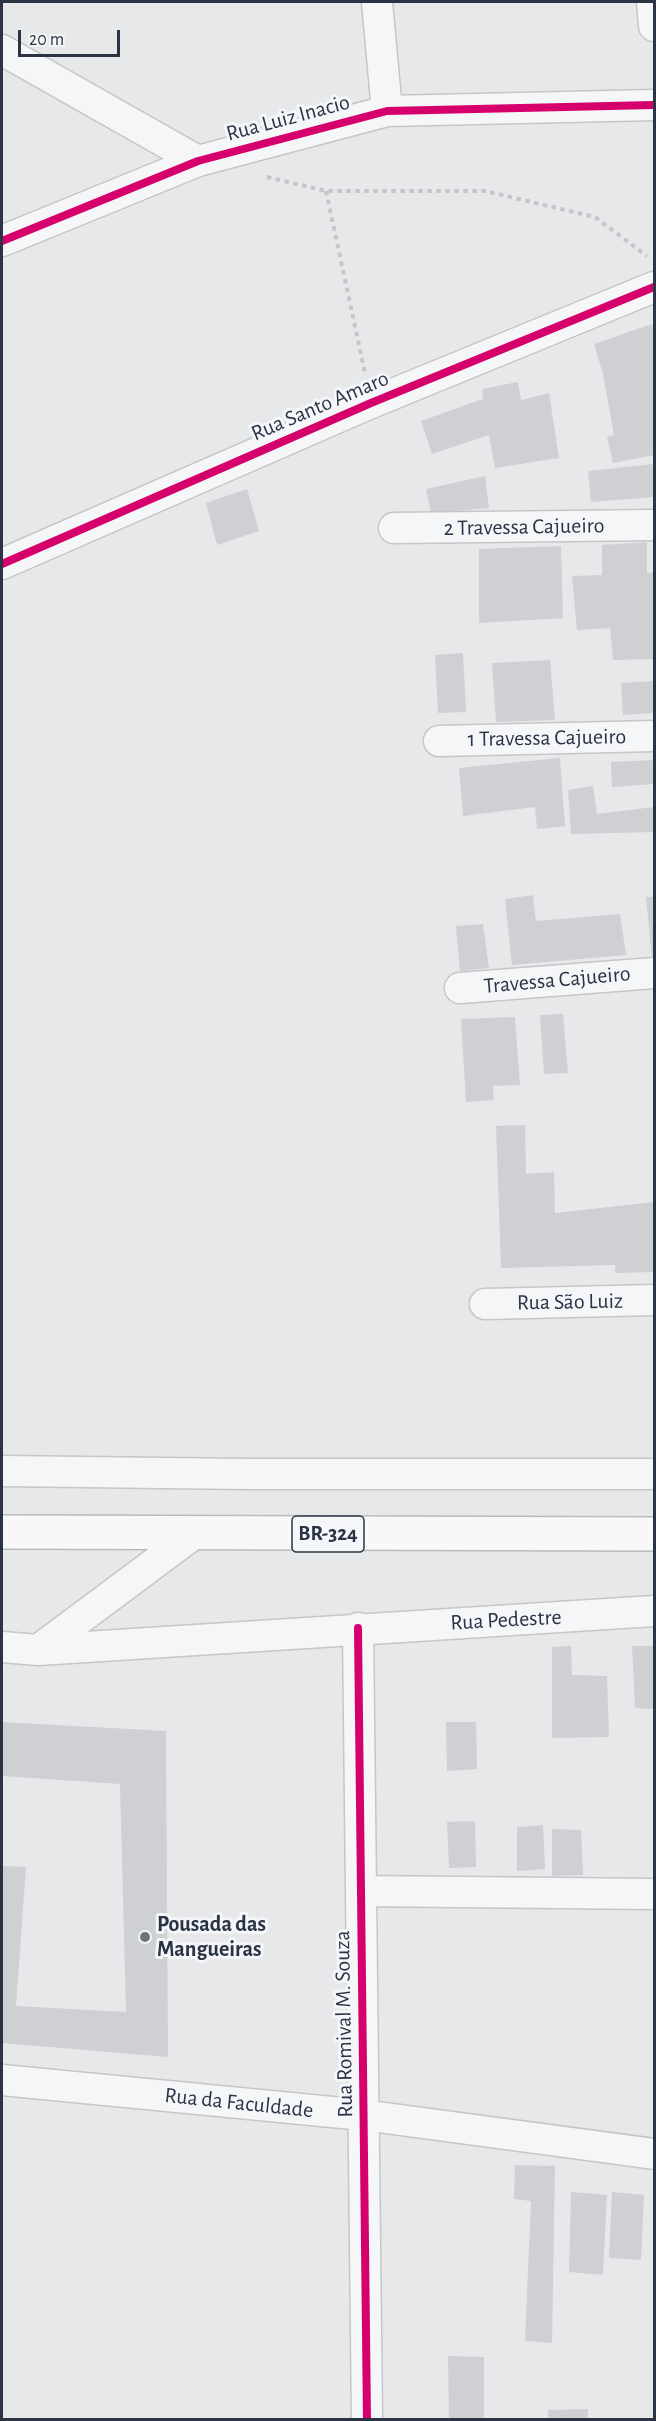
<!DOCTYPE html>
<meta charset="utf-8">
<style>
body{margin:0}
#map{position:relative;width:656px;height:2421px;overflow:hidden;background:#e6e8ea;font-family:"Alegreya Sans",sans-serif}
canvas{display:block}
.frame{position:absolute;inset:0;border:3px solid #2b3445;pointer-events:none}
.scale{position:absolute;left:18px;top:30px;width:102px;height:27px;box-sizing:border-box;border:3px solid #2b3445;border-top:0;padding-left:8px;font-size:18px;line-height:21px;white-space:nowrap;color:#2b3445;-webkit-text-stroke:4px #f4f6f9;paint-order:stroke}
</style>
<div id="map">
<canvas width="656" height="2421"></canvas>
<div class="frame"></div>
<div class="scale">20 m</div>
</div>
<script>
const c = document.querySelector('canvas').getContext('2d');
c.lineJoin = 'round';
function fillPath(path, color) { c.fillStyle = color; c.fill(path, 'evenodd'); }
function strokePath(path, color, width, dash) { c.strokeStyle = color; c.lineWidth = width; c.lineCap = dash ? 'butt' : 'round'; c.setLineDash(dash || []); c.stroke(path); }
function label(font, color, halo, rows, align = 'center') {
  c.font = font + ' "Alegreya Sans",sans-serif'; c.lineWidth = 6; c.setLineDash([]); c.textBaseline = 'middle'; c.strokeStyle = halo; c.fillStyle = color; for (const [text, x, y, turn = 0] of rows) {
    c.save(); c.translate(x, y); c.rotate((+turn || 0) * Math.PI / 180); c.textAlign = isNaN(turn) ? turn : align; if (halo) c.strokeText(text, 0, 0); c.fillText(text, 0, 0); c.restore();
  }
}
const building = new Path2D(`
 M652,324L654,334V455L613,463L607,437L614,435L603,374L594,344Z
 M518,382L521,400L549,393L559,458L495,468L489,435L432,454L421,421L483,399L482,389Z
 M654,464V497L591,502L588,471Z
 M485,476L489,508L431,513L426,489Z
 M247,489L259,531L217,545L206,503Z
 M647,542V573L654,572V659L613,660L610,628L577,630L572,576L602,575V545Z
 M561,546L563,618L479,623V549Z
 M463,653L466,712L438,713L435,655Z
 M550,660L555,720L496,722L492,663Z
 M654,681V713L623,715L621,683Z
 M560,758L565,826L537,829L535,807L463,816L459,768Z
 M654,760V784L612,787L611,762Z
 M593,786L597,814L654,807V832L571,834L568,790Z
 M533,895L536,921L620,914L626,955L512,965L505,899Z
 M646,897H654V958H652Z
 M483,924L489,968L460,971L456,926Z
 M563,1014L568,1073L544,1074L540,1015Z
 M515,1017L520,1085L493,1086L494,1100L466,1102L461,1019Z
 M525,1125L526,1174L554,1172L555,1213L654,1202V1272L615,1273V1265L501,1268L496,1126Z
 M571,1646L572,1675L607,1676L609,1737L552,1738V1647Z
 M632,1646H654V1709L635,1708Z
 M2,1722L166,1731L168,2057L2,2043V1866L26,1867L16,2006L126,2012L120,1784L2,1776Z
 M446,1722H476L477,1769L447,1771Z
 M475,1821L476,1867L449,1868L447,1822Z
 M543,1825L545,1869L517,1871V1827Z
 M552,1829L581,1830L583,1875L552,1876Z
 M515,2165L555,2166L552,2343L525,2341L531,2201L514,2199Z
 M571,2192L607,2195L603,2275L569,2272Z
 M612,2192L644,2195L641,2260L609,2258Z
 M448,2356L484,2357V2420H449Z
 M588,2409V2420H548V2410Z`);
const path = new Path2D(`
 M267,177L326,191H485L595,217L647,256
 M326,191L365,373`);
const minor = new Path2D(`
 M377,2L387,111
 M652,2L654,26
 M2,50L198,161
 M2,241L198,161L387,111L654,105
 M394,528L654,525
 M2,564L371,403L654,287
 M439,741L654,736
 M460,988L654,973
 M485,1304L654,1300
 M2,1471L246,1474H654
 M358,1628L367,2420
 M2,1647L38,1650L654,1611
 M38,1650L195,1533
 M361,1891L654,1894
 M2,2080L363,2115L654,2154`);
const trunk = new Path2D(`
 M2,1532L654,1534`);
const cycleway = new Path2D(`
 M2,241L198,161L387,111L654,105
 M2,564L371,403L654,287
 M358,1628L367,2420`);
const markers = [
 [145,1937,6,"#6c737f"]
];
const shields = [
 [328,1534,72]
];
const shieldNames = [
 ["BR-324",328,1534]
];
const streetNames = [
 ["Rua Luiz Inacio",288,118,-15],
 ["Rua Santo Amaro",320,406,-23],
 ["2 Travessa Cajueiro",524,527,-1],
 ["1 Travessa Cajueiro",547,738,-1],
 ["Travessa Cajueiro",557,980,-5],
 ["Rua São Luiz",570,1302,-1],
 ["Rua Pedestre",506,1620,-3],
 ["Rua Romival M. Souza",344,2024,-91],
 ["Rua da Faculdade",239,2103,6]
];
const poiNames = [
 ["Pousada das",157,1924],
 ["Mangueiras",157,1949]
];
fillPath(building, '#ced0d3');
strokePath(minor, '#c4c6c8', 33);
strokePath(trunk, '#b8bbbf', 36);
strokePath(path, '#c5c6ca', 4, [4.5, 4.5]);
strokePath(minor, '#f5f6f7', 30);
strokePath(trunk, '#f8f8f8', 33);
strokePath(cycleway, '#d6006c', 8);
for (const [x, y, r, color] of markers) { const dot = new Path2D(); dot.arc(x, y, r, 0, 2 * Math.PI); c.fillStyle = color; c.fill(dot); strokePath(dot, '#f4f6f9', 2); }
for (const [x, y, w] of shields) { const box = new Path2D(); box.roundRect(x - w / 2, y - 18, w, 36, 4.5); c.fillStyle = '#f4f6f9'; c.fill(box); strokePath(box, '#2b3445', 1.5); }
label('bold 21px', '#2b3445', null, shieldNames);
label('22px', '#2b3445', '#f4f6f9', streetNames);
label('bold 22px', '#2b3445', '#f4f6f9', poiNames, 'left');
</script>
